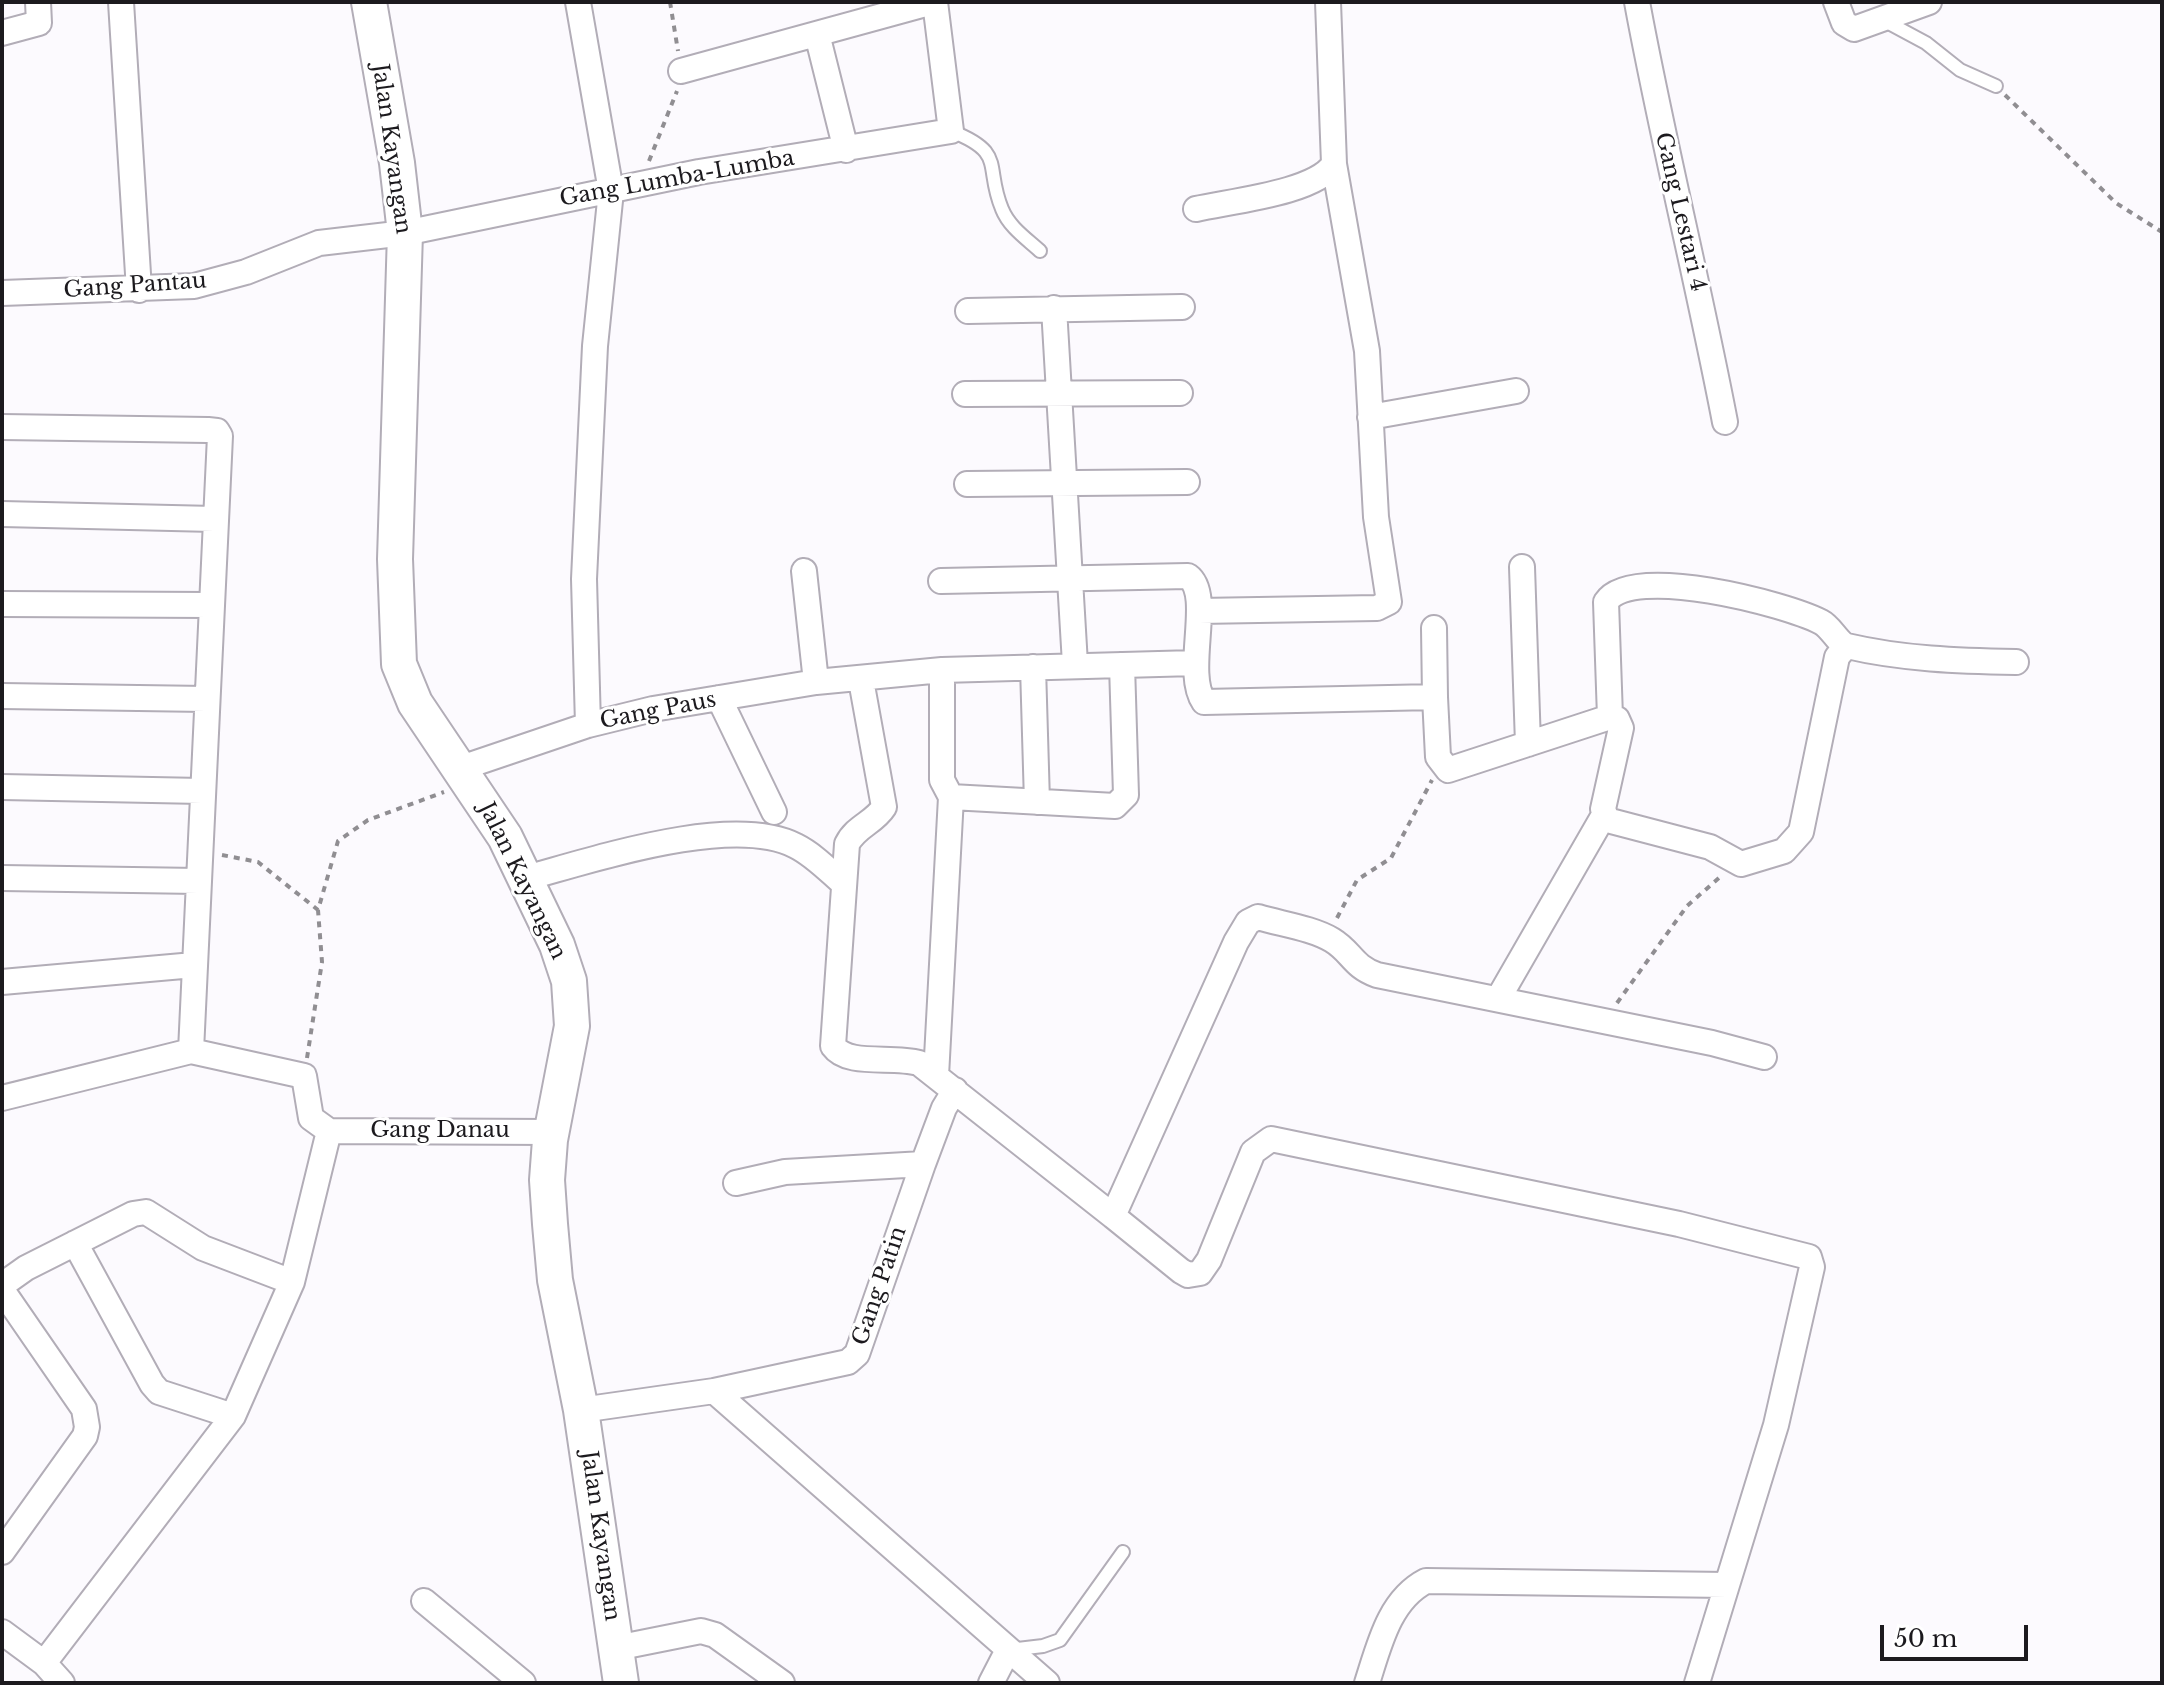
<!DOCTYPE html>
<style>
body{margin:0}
#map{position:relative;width:2164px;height:1685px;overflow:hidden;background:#fcfafe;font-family:"Libre Baskerville",serif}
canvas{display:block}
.frame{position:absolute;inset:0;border:4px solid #1c1a1e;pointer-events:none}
.scale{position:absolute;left:1880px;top:1625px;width:148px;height:36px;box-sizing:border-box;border:4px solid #1c1a1e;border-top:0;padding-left:10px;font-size:24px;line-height:28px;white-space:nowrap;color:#1c1a1e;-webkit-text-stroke:6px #fff;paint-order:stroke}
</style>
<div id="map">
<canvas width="2164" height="1685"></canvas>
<div class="frame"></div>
<div class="scale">50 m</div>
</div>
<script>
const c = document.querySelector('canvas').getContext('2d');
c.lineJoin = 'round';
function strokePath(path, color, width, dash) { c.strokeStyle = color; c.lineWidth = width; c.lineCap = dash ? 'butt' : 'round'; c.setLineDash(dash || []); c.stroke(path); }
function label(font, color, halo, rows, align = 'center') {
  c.font = font + ' "Libre Baskerville",serif'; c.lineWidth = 6; c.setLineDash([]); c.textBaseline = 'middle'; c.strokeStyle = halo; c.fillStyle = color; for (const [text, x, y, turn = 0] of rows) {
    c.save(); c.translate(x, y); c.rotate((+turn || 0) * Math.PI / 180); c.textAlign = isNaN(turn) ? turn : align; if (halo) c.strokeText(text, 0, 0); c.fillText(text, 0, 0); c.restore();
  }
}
const path = new Path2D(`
 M670,2L678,51
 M2005,95L2116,203L2162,232
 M649,161L677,91
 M222,855L258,862L318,910
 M1337,918L1357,880L1391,858L1432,780
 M1617,1003L1687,906L1720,877
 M307,1058L322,962L318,910L338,841L368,820L444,792`);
const lane = new Path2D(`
 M1885,21L1926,43L1960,70L1996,86
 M951,131C1007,153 984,166 1002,209C1009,227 1027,239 1040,251
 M1009,1650L1043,1646L1060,1640L1123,1552`);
const street = new Path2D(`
 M121,2L139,290
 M578,2L611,191L595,346L584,579L588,725
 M1637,2C1663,143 1698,281 1725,422
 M1836,2L1844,23L1854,29L1929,2
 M2,33L39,23L38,2
 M817,34L846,150
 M681,71L933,2
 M1196,209C1231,201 1315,193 1334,164L1328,2
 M2,293L194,286L246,272L319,243L405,233L699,172L951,131L935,2
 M1054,308L1075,664
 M968,311L1182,307
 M965,394L1180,393
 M1370,417L1516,391
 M2,427L208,430L217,431L220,436L191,1051
 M967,484L1187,482
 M2,514L214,519
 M1522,567L1528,744
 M804,571L816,682
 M941,581L1188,576C1214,595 1183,671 1204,702L1435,697L1438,757L1448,770L1610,717L1617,719L1621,728L1603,809L1607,820L1710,847L1741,864L1784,851L1801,832L1837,657L1846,646
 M2,604L210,605
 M1199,611L1377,608L1389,602L1376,517L1367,351L1334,164
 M1434,628L1435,697
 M1033,667L1037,802
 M942,670V780L951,797L1115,806L1126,795L1122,665
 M861,680L884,807C874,823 856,826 847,844L833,1046C848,1067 892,1055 919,1063L1113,1216L1236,942L1248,922L1258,917C1281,924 1312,928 1332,940C1352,952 1352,966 1377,975L1712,1043L1764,1057
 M2,696L206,699
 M719,698L774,812
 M1610,717L1606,602C1631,563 1786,604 1821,622C1831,627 1838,643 1847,646C1902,659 1959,661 2016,662
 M461,768L588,725L653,709L816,682L942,670L1195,663
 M2,787L202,791
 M2,878L198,881
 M526,878C593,860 732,813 796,846C814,855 829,871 844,884
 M2,982L194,965
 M1498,999L1604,815
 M936,1076L951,797
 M2,1098L191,1051L304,1076L311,1118L329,1131
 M329,1131L552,1132
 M736,1183L785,1172L923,1164
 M1113,1216L1181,1271L1188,1275L1200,1273L1209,1260L1253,1152L1271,1139L1679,1224L1809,1257L1812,1267L1776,1425L1727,1585L1426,1581C1389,1600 1379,1646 1367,1683
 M75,1243L152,1384L159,1392L233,1416
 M2,1285L26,1268L133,1214L146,1212L203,1248L292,1282
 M2,1290L84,1409L87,1427L85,1436L2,1552
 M714,1391L1047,1683
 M581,1410L714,1391L848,1362L857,1354L923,1164L944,1108L955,1090
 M424,1601L523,1683
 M2,1632L44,1663L62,1683
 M616,1648L701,1631L715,1635L782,1683
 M44,1663L233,1416L292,1282L329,1131
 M991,1683L1008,1650
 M1697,1683L1727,1585`);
const secondary = new Path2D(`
 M369,2L397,163L405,233L395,559L399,664L415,703L505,837L557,945L569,981L572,1026L550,1140L547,1180L550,1224L555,1280L581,1410L621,1683`);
const streetNames = [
 ["Jalan Kayangan",391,149,82],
 ["Gang Lumba-Lumba",677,179,-10],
 ["Gang Lestari 4",1680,212,77],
 ["Gang Pantau",135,286,-4],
 ["Gang Paus",658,711,-11],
 ["Jalan Kayangan",522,881,64],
 ["Gang Danau",440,1131],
 ["Gang Patin",880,1286,-71],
 ["Jalan Kayangan",600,1536,82]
];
strokePath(lane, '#b2adb7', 16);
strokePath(street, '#b2adb7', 28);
strokePath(secondary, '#b2adb7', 38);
strokePath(path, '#908e92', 4, [6, 6]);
strokePath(lane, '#fff', 12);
strokePath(street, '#fff', 24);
strokePath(secondary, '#fff', 34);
label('22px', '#1c1a1e', '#fff', streetNames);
</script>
